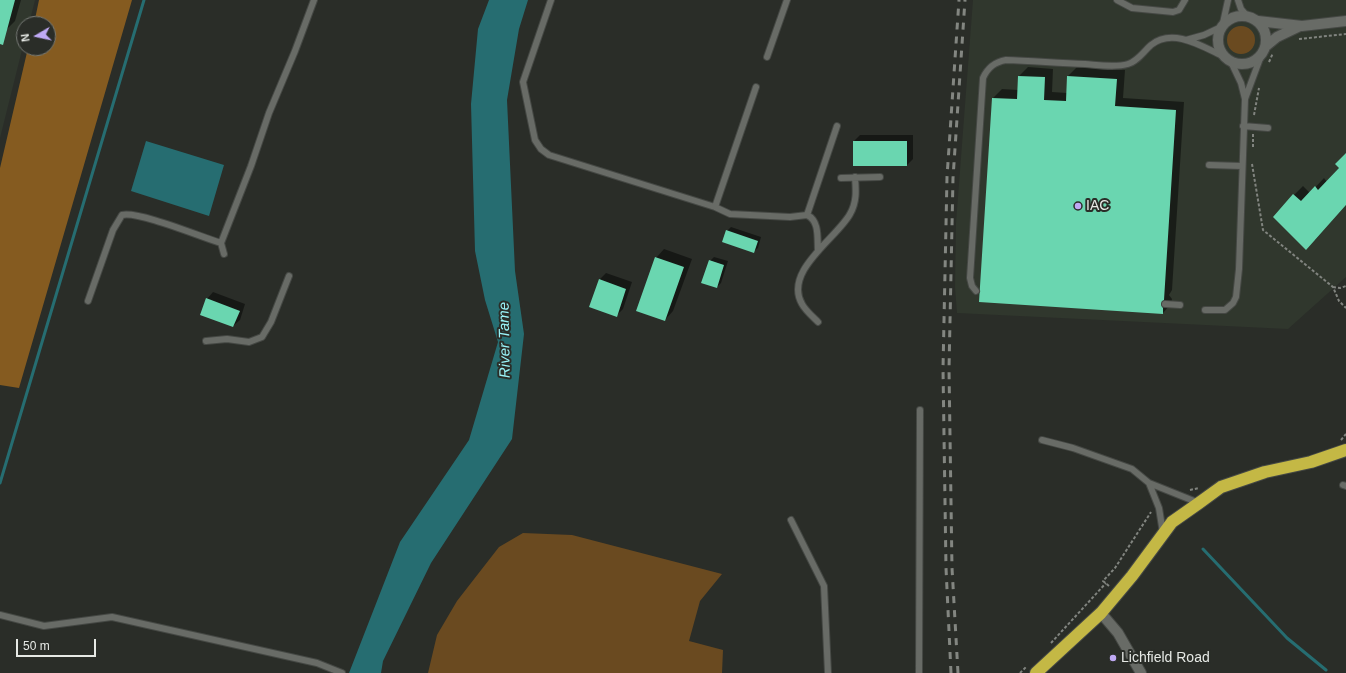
<!DOCTYPE html>
<style>
body{margin:0}
#map{position:relative;width:1346px;height:673px;overflow:hidden;background:#2a2d28;font-family:Helvetica,sans-serif}
canvas{display:block}
.north{position:absolute;left:16px;top:16px;width:40px;height:40px;box-sizing:border-box;background:#2a2d28;border:1px solid #757874;border-radius:50%;rotate:261deg;font-size:11px;font-weight:700;line-height:16px;text-align:center;color:#e6e9e5}
.north::after{content:'';display:block;margin:auto;width:14px;height:18px;background:#bfa9f4;clip-path:polygon(50% 0,100% 100%,50% 72%,0 100%)}
.scale{position:absolute;left:16px;top:639px;width:80px;height:18px;box-sizing:border-box;border:2px solid #e6e9e5;border-top:0;padding-left:5px;font-size:12px;line-height:14px;white-space:nowrap;color:#e6e9e5;-webkit-text-stroke:3px #2a2d28;paint-order:stroke}
</style>
<div id="map">
<canvas width="1346" height="673"></canvas>
<div class="north">N</div>
<div class="scale">50 m</div>
</div>
<script>
const c = document.querySelector('canvas').getContext('2d');
c.lineJoin = 'round';
function fillPath(path, color) { c.fillStyle = color; c.fill(path, 'evenodd'); }
function strokePath(path, color, width, dash) { c.strokeStyle = color; c.lineWidth = width; c.lineCap = dash ? 'butt' : 'round'; c.setLineDash(dash || []); c.stroke(path); }
function label(font, color, halo, rows, align = 'center') {
  c.font = font + ' Helvetica,sans-serif'; c.lineWidth = 4; c.setLineDash([]); c.textBaseline = 'middle'; c.strokeStyle = halo; c.fillStyle = color; for (const [text, x, y, turn = 0] of rows) {
    c.save(); c.translate(x, y); c.rotate((+turn || 0) * Math.PI / 180); c.textAlign = isNaN(turn) ? turn : align; if (halo) c.strokeText(text, 0, 0); c.fillText(text, 0, 0); c.restore();
  }
}
const built = new Path2D(`
 M0,0H35L29,24H24V42L0,138Z
 M973,0H1346V277L1288,329L957,313L955,287L956,223Z`);
const green = new Path2D(`
 M1227 40a14 14 0 1 1 28 0a14 14 0 1 1-28 0Z
 M523,533L572,535L722,574L700,601L689,641L723,650L722,673H428L437,635L457,601L499,547Z`);
const forest = new Path2D(`
 M39,0H132L19,388L0,385V168L28,48H48V24H34Z`);
const water = new Path2D(`
 M489,0H528L519,29L507,100L515,271L524,334L512,439L431,563L383,661L381,673H349L400,542L469,440L498,342L485,300L475,251L471,104L478,29Z
 M146,141L224,165L209,216L131,191Z`);
const shadow = new Path2D(`
 M0,0H21L15,21L6,30L0,28Z
 M1028,67L1053,69L1052,92L1067,93L1068,76L1077,67L1125,70L1123,98L1184,102L1172,290L1169,295L1172,299L1171,304L1163,313L980,301L993,98L1002,89L1018,90L1019,76Z
 M860,135H913V159L907,165L854,141Z
 M1346,154V205L1315,240L1294,195L1303,186L1310,193L1324,178L1327,182L1340,168Z
 M731,227L761,237L758,248L753,252L727,231Z
 M664,249L692,259L673,311L665,320L656,258Z
 M714,257L728,261L721,283L717,287L710,261Z
 M606,273L632,282L623,309L617,315L599,280Z
 M213,292L245,304L240,320L233,326L207,299Z`);
const stream = new Path2D(`
 M0,483L144,0
 M1203,549L1287,638L1326,670`);
const building = new Path2D(`
 M0,0H15L3,45L0,44Z
 M1018,76L1045,77L1044,100L1066,101L1067,76L1117,79L1115,106L1176,110L1164,300L1161,304L1163,308V314L979,302L992,98L1017,99Z
 M853,141H907V166H853Z
 M1346,153V205L1306,250L1273,217L1293,194L1301,201L1315,186L1318,190L1339,168L1335,164Z
 M726,230L758,241L754,253L722,242Z
 M655,257L684,267L665,321L636,311Z
 M709,260L724,265L717,288L701,283Z
 M599,279L626,289L617,317L589,307Z
 M206,298L240,311L233,327L200,315Z`);
const path = new Path2D(`
 M1299,39L1346,34
 M1269,62L1273,53
 M1254,115L1259,88
 M1253,147V134
 M1252,164L1263,230L1333,287L1339,301L1346,308
 M1333,287L1340,288L1346,286
 M1341,440L1346,434
 M1190,490L1199,488
 M1109,586L1103,581L1115,568L1151,512
 M1051,643L1106,583
 M1020,673L1026,667`);
const lane = new Path2D(`
 M551,0L523,82L535,140L541,149L549,155L715,207
 M1117,0L1132,8L1173,12L1179,10L1185,0
 M1238,0L1241,9L1247,16
 M1223,23L1228,0
 M1186,40L1204,35L1221,27
 M767,57L787,0
 M1231,62L1241,83L1245,99
 M756,87L715,207L730,214L790,217L807,215L837,126
 M1243,126L1268,128
 M1209,165L1242,166
 M841,178L880,177
 M807,215C820,221 817,239 818,251
 M224,254L221,243L251,166L269,113L295,51L314,0
 M976,291L972,286L970,278L983,78C988,67 995,62 1006,60C1032,61 1059,63 1085,64C1098,65 1115,68 1128,64C1138,61 1143,52 1151,45C1173,27 1203,47 1225,57
 M88,301L113,230L122,215C139,211 201,237 221,243
 M1165,304L1180,305
 M1205,310H1225L1233,303L1236,297L1239,269L1245,99L1261,56
 M818,322C813,317 805,310 802,304C783,271 837,238 850,214C857,202 856,190 855,177
 M206,341L227,339L249,342L262,337L271,322L289,276
 M1042,440L1073,448L1132,469L1149,483L1199,503
 M1149,483L1159,508L1163,533
 M1343,485L1346,486
 M791,520L824,586L828,673
 M0,615L44,626L112,617L317,663L342,673
 M919,673L920,410`);
const street = new Path2D(`
 M1218 40a24 24 0 1 1 48 0a24 24 0 1 1-48 0Z
 M1258,21L1302,26L1346,21
 M1266,46L1277,37L1300,26`);
const secondary = new Path2D(`
 M1101,613L1118,633L1141,673`);
const highway = new Path2D(`
 M1036,673L1101,613L1132,576L1172,522L1199,503L1221,487L1265,472L1311,462L1346,450`);
const rail = new Path2D(`
 M951,673L946,568L943,369L947,177L959,0
 M958,673L952,568L949,369L953,178L965,0`);
const markers = [
 [1078,206,4,"#bfa9f4"],
 [1113,658,4,"#bfa9f4"]
];
const poiNames = [
 ["IAC",1086,206],
 ["Lichfield Road",1121,658]
];
const waterNames = [
 ["River Tame",505,340,-91]
];
fillPath(built, '#30372d');
fillPath(green, '#6a4a20');
fillPath(forest, '#855b20');
fillPath(water, '#266d71');
fillPath(shadow, '#0007');
strokePath(stream, '#266d71', 3);
fillPath(building, '#6ad6b0');
strokePath(lane, '#454844', 8);
strokePath(street, '#454844', 12);
strokePath(secondary, '#454844', 12);
strokePath(highway, '#454844', 14);
strokePath(path, '#81847f', 2, [3, 2]);
strokePath(lane, '#686b66', 6);
strokePath(street, '#686b66', 10);
strokePath(secondary, '#686b66', 10);
strokePath(highway, '#c4b845', 12);
strokePath(rail, '#838681', 3, [7, 7]);
for (const [x, y, r, color] of markers) { const dot = new Path2D(); dot.arc(x, y, r, 0, 2 * Math.PI); c.fillStyle = color; c.fill(dot); strokePath(dot, '#2a2d28', 1.5); }
label('14px', '#e6e9e5', '#2a2d28', poiNames, 'left');
label('italic 15px', '#9af4f9', '#2a2d28', waterNames);
</script>
